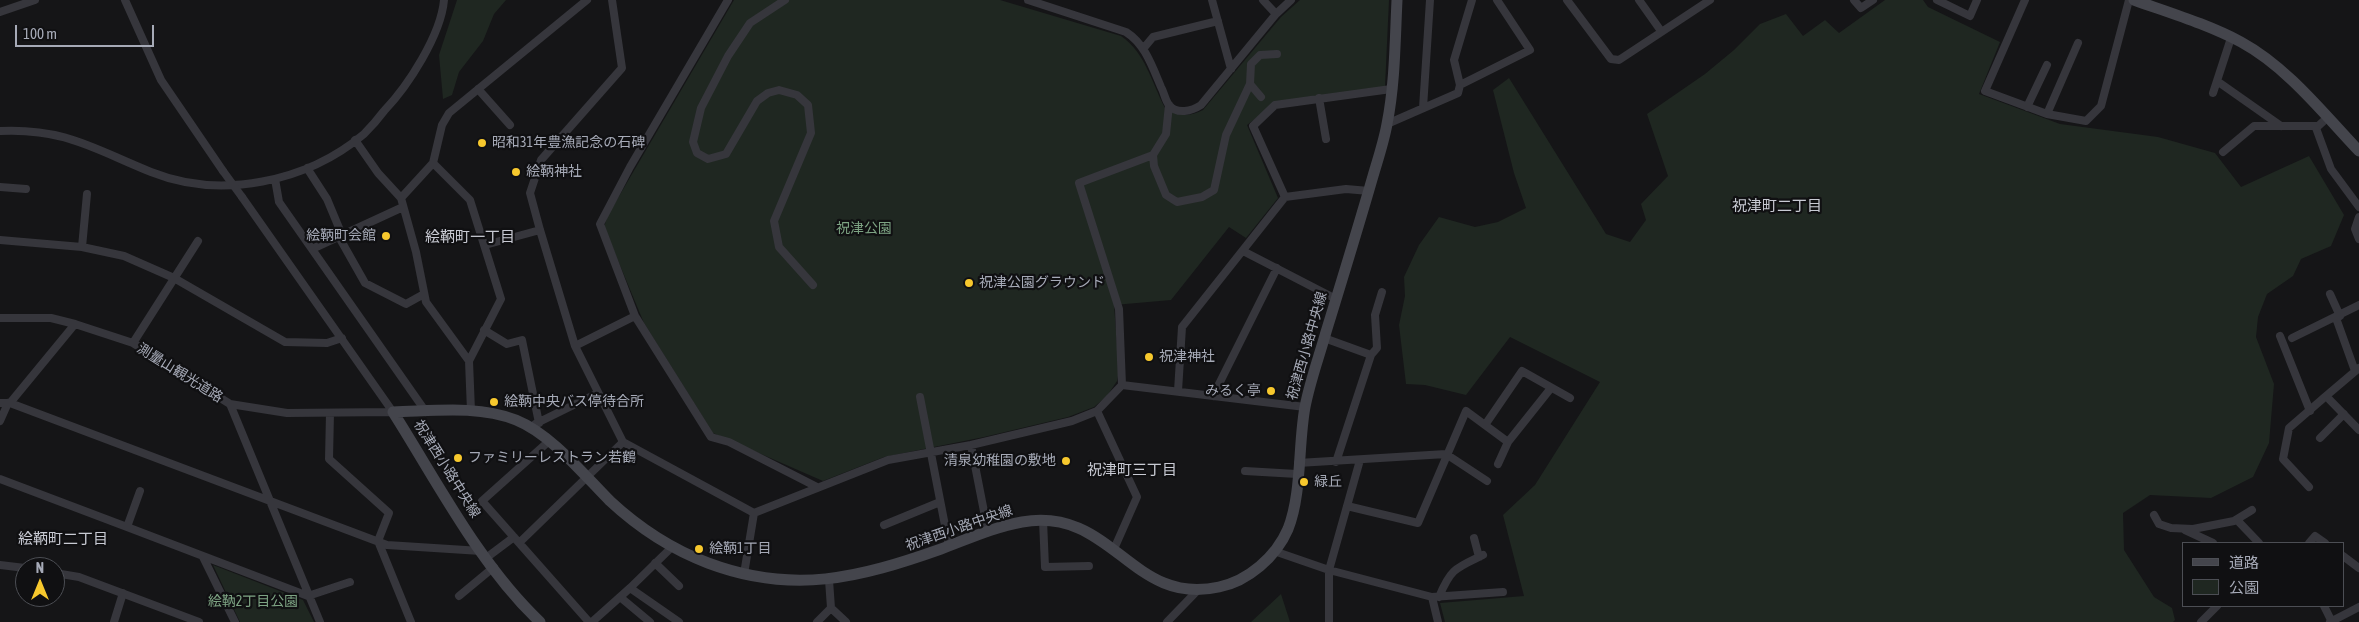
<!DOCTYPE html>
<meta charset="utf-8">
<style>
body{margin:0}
#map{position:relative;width:2359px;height:622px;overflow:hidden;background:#151517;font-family:"Asap Condensed","Noto Sans JP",sans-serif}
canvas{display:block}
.legend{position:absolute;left:2182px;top:542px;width:162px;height:65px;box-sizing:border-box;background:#101012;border:1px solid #4c4e54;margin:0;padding:6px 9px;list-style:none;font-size:15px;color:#a6aab7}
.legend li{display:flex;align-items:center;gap:10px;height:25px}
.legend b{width:25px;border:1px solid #4c4e54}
.north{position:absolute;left:15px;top:557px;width:50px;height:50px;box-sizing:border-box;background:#101012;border:1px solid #4c4e54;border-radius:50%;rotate:0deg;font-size:14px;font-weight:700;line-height:20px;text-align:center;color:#a6aab7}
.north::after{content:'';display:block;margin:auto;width:18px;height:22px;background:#f7c82d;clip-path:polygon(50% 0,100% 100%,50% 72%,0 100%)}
.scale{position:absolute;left:15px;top:25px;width:139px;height:22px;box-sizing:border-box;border:2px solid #a6aab7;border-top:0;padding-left:6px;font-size:15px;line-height:18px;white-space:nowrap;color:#a6aab7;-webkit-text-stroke:4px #101012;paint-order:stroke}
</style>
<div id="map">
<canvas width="2359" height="622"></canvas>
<ul class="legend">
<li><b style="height:6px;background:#44454c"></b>道路</li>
<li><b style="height:14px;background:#1f2721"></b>公園</li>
</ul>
<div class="north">N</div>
<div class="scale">100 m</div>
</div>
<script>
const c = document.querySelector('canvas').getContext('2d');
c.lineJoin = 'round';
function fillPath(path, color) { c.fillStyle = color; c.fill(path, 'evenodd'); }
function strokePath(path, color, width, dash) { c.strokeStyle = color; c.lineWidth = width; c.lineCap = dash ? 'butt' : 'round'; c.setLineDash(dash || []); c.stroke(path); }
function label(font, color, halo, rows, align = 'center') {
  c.font = font + ' "Asap Condensed","Noto Sans JP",sans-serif'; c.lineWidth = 4.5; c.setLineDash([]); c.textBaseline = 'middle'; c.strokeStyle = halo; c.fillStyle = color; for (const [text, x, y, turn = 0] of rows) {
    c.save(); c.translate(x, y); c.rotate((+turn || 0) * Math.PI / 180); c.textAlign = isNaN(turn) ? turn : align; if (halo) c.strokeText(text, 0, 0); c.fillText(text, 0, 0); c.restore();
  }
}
const green = new Path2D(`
 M457,0H506L494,14L483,41L459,72L452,95L443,99L439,55Z
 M734,0H1000L1121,36C1145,52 1152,83 1165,108C1178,116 1190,117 1203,110L1281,17L1300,0H1389L1385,87L1276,103L1247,125L1278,198L1246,238L1229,227L1171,300L1114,305L1119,372L1117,381L1107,396L1094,407L1068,417L984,437L884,457L823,481L713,433L644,323L604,227L608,215Z
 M1885,0H1923L1928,7L2000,42L1979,94L2060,124L2158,137L2215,153L2241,187L2309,156L2344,215L2331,246L2301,259L2293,276L2267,294L2258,317L2256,337L2274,384L2269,443L2253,477L2211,498L2150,495L2123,513L2124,550L2154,597L2172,608L2175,620L2173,622H1445L1440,603L1524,596L1503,515L1535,485L1600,382L1510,337L1466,395L1425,385L1406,384L1399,325L1405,296L1404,277L1419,245L1439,217L1475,227L1498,222L1526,208L1514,173L1493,90L1509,78L1606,234L1630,242L1646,220L1641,204L1668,176L1647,114L1705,74L1734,50L1760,24L1786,14L1803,36L1825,20L1839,33Z
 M213,565L303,600L314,622H240Z
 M1281,594L1290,622H1251Z`);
const street = new Path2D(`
 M125,0L161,80L223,171
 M612,0L622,68L541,160L530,193L540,230L575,346L623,442L754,513L744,574
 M728,0L630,167L600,224L635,316L711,437L729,442L817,487
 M785,0L750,23L728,56L701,108L693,142L697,153L708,159L726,154L757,101L768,93L779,90L797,95L808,105L811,133L774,221L779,247L813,285
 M1028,0L1126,32C1145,44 1152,66 1161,87C1164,92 1165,100 1169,105C1177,115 1192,111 1201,105L1276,14L1291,0
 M1212,0L1231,69
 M1263,0L1276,14
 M1567,0L1611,59L1619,60L1710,0
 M1639,0L1661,31
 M1854,0L1861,8L1873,0
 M1937,0L1970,16L1977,0
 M2025,0L1985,91L2047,114L2086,121L2101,106L2129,0
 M0,12L35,0
 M1143,49L1153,37L1218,21
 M2217,81L2281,126
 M1250,84L1261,97
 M1460,85L1530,50L1497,0
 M478,89L510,125
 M2213,93L2231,38
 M1319,98L1326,139
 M1169,105L1166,134L1153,155L1154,166L1166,195L1177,202L1202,197L1214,190L1226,135L1250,84L1251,64L1260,55L1277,54
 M2027,107L2047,65
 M1423,108L1430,0
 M2047,114L2078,43
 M2327,118L2316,128L2331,169L2359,207
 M1387,124L1458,93L1460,85L1454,60L1472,0
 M0,131C65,128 94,149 151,172C221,200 307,182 364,134C371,127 378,119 384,111C408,86 441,35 444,0
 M355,140L378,173L401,198
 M2223,152L2254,126H2318
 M433,163L470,200L501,299L469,361
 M307,168L327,199L342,235
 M275,179L279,202L426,412
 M0,187L26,189
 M242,197L393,412
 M1285,197L1253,126L1275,105L1391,89
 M2359,217L2355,229L2359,239
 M339,237L365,283L406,304L424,294
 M0,240L82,247L124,256L174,278L285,342L327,343L342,338
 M485,245L540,230
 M82,247L87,194
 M312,249L403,207
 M1243,251L1336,299
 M2330,294L2340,316
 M0,318H51L75,324L133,343L230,404L287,413L393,412
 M2336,318L2355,371
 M484,330L507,344L522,340L539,423
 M2280,336L2310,411
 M1324,338L1371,355
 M2292,338L2359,305
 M133,343L198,241
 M575,346L635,316
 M1122,385L1305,407
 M1178,391L1182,327L1285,197L1346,189L1369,191
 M1213,396L1277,268
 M2326,396L2359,368
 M920,397L949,546
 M0,403H10L387,545L481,551
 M10,403L75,324
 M230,404L320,622
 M471,411L469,361L426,302L416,252L401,198L433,163L442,125L449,113L587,0
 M1097,411L1137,497L1114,549
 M330,413L329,459L389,513L378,541L411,622
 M0,421L8,403
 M535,424L598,393
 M1485,425L1522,371L1570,398
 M2320,438L2344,414
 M548,442L482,501L589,622
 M971,445L988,532
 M1336,462L1371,355L1377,348L1375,315L1382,292
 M1298,463L1446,454L1487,481
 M1498,464L1508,442L1551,388
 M1245,471L1297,474
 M0,479L127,527L140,491
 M2309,487L2283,459L2289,428L2326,396L2359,430
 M1347,506L1418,523L1466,411L1508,442
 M754,513L888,460L971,445L1072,421L1097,411L1122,385L1119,309L1079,183L1153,155
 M2154,515L2159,524L2171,528L2193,529L2234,521L2252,510
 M1043,520L1045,567L1089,566
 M2237,520L2259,543
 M884,525L940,502
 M127,527L308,596L350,582
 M2185,530L2213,543
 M1474,538L1479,557
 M519,543L623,442
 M2309,543L2315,536L2325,543
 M1274,551L1329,570L1432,597L1503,592
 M2343,556L2359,568
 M203,557L235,622
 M486,558L514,537
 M655,563L679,586
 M0,565L25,568
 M55,573L79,577L199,622
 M630,588L679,622
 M459,596L494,567
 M620,597L650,622
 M1432,597L1438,622
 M1439,597C1451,568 1456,568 1483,555
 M2324,606L2332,622
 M831,608L846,622
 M114,622L123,593
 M592,622L630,588L672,547
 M817,622L831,608L829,580
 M1167,622L1197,591
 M1329,622V570L1360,460
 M2201,622L2217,606
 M2330,622L2359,607`);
const secondary = new Path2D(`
 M2134,0C2170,13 2207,24 2241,42C2287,67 2323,113 2359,151
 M393,412C434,411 478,405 516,420C551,434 584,475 610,501C638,527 671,549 708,563C793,595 859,578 941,549C968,539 994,527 1022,522C1113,506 1131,607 1219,587C1248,581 1276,557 1288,529C1302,494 1298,445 1305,407C1310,381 1319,357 1326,332C1342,280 1358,228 1373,176C1378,159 1384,141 1387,124C1395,84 1395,41 1397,0
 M393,412C438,483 479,564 540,622`);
const streetBridge = new Path2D(`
 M223,171L242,197`);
const markers = [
 [482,143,5,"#f7c82d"],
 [516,172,5,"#f7c82d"],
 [386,236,5,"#f7c82d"],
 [969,283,5,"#f7c82d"],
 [1149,357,5,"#f7c82d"],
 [1271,391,5,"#f7c82d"],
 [494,402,5,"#f7c82d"],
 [458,458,5,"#f7c82d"],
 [1066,461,5,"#f7c82d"],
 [1304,482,5,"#f7c82d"],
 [699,549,5,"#f7c82d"]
];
const poiNames = [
 ["昭和31年豊漁記念の石碑",492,143],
 ["絵鞆神社",526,172],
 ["絵鞆町会館",376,236,"right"],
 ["祝津公園グラウンド",979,283],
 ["祝津神社",1159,357],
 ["みるく亭",1261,391,"right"],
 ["絵鞆中央バス停待合所",504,402],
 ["ファミリーレストラン若鶴",468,458],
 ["清泉幼稚園の敷地",1056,461,"right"],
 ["緑丘",1314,482],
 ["絵鞆1丁目",709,549]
];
const parkNames = [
 ["祝津公園",864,229],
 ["絵靹2丁目公園",253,602]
];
const streetNames = [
 ["祝津西小路中央線",1307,346,-74],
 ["測量山観光道路",180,373,32],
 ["祝津西小路中央線",447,469,58],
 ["祝津西小路中央線",959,528,-19]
];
const neighbourhoodNames = [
 ["祝津町二丁目",1777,206],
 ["絵鞆町一丁目",470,237],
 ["祝津町三丁目",1132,470],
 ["絵鞆町二丁目",63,539]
];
fillPath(green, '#1f2721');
strokePath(street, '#36363c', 8);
strokePath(secondary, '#44454c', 11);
strokePath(streetBridge, '#36363c', 8);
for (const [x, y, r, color] of markers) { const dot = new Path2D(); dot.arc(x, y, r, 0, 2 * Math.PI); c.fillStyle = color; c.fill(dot); strokePath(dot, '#101012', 2); }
label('14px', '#a6aab7', '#101012', poiNames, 'left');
label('14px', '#7da383', '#101012', parkNames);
label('14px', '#a6aab7', '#101012', streetNames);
label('15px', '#c8cad3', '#101012', neighbourhoodNames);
</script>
